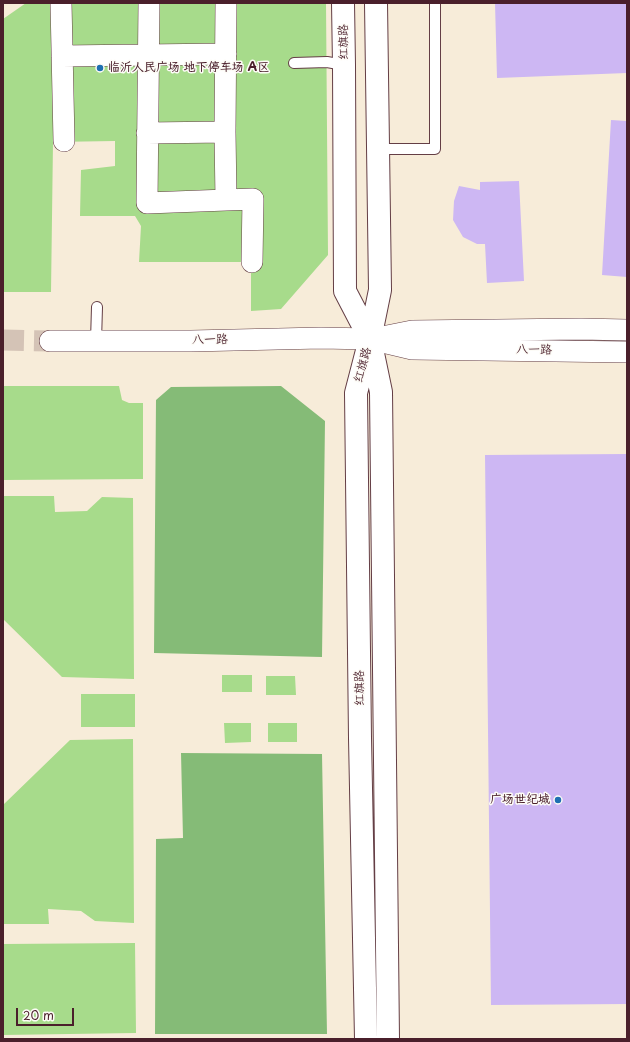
<!DOCTYPE html>
<meta charset="utf-8">
<style>
body{margin:0}
#map{position:relative;width:630px;height:1042px;overflow:hidden;background:#f7ecd9;font-family:"Playpen Sans",sans-serif}
canvas{display:block}
.frame{position:absolute;inset:0;border:4px solid #4a1f2b;pointer-events:none}
.scale{position:absolute;left:16px;top:1008px;width:58px;height:18px;box-sizing:border-box;border:2px solid #4a1f2b;border-top:0;padding-left:5px;font-size:12px;line-height:14px;white-space:nowrap;color:#4a1f2b;-webkit-text-stroke:3px #fdfcf7;paint-order:stroke}
</style>
<div id="map">
<canvas width="630" height="1042"></canvas>
<div class="frame"></div>
<div class="scale">20 m</div>
</div>
<script>
const c = document.querySelector('canvas').getContext('2d');
c.lineJoin = 'round';
function fillPath(path, color) { c.fillStyle = color; c.fill(path, 'evenodd'); }
function strokePath(path, color, width, dash) { c.strokeStyle = color; c.lineWidth = width; c.lineCap = dash ? 'butt' : 'round'; c.setLineDash(dash || []); c.stroke(path); }
function label(font, color, halo, rows, align = 'center') {
  c.font = font + ' "Playpen Sans","LXGW WenKai TC",sans-serif'; c.lineWidth = 3; c.setLineDash([]); c.textBaseline = 'middle'; c.strokeStyle = halo; c.fillStyle = color; for (const [text, x, y, turn = 0] of rows) {
    c.save(); c.translate(x, y); c.rotate((+turn || 0) * Math.PI / 180); c.textAlign = isNaN(turn) ? turn : align; if (halo) c.strokeText(text, 0, 0); c.fillText(text, 0, 0); c.restore();
  }
}
const green = new Path2D(`
 M26,3H326L328,255L281,309L251,311V262H139L141,226L135,216H80L81,170L115,166V141L53,142L51,292H3V19Z
 M3,386H119L122,400L129,403H143V479L3,480Z
 M3,496H54L55,512L87,511L102,497L133,498L134,679L62,677L3,619Z
 M222,675H252V692H222Z
 M266,676H295L296,695H266Z
 M81,694H135V727H81Z
 M224,723H251V742L225,743Z
 M268,723H297V742H268Z
 M133,739L134,923L95,921L81,911L48,909L49,924H3V805L70,740Z
 M135,943L136,1033L3,1035V944Z`);
const forest = new Path2D(`
 M281,386L325,421L322,657L154,653L156,400L171,387Z
 M181,753L322,754L327,1034H155L156,839L183,838Z`);
const building = new Path2D(`
 M495,3H627V73L497,78Z
 M611,120L627,121V277L602,275Z
 M519,181L524,281L487,283L485,244H477L463,237L453,220L454,201L459,186L480,190V182Z
 M626,454L627,596V1004L491,1005L485,455Z`);
const streetTunnel = new Path2D(`
 M3,340L50,341`);
const lane = new Path2D(`
 M294,63L327,62L344,65
 M378,149H435V3
 M96,341L97,307`);
const street = new Path2D(`
 M61,3L64,141
 M149,3L147,203L253,199L252,262
 M226,3L225,132L226,200
 M62,56L226,54
 M147,133L225,132
 M377,338L412,331L581,329L627,330
 M50,341H191L321,338L370,339L412,349L627,352`);
const secondary = new Path2D(`
 M343,3L344,65L345,291L370,339L381,392L388,1039
 M366,1039L360,738L356,393L370,339L380,290L376,3`);
const markers = [
 [100,68,4,"#1f6fb2"],
 [558,800,4,"#1f6fb2"]
];
const streetNames = [
 ["红旗路",344,42,-91],
 ["八一路",210,340,-1],
 ["八一路",534,350,1],
 ["红旗路",363,365,-75],
 ["红旗路",360,688,-91]
];
const poiNames = [
 ["临沂人民广场 地下停车场 A区",108,68],
 ["广场世纪城",550,800,"right"]
];
fillPath(green, '#a7db8b');
fillPath(forest, '#85bb77');
fillPath(building, '#cdb7f3');
strokePath(streetTunnel, '#d4c3b6', 21, [21, 10]);
strokePath(lane, '#643e45', 12);
strokePath(street, '#643e45', 22);
strokePath(secondary, '#643e45', 24);
strokePath(lane, '#fff', 10);
strokePath(street, '#fff', 21);
strokePath(secondary, '#fff', 22);
for (const [x, y, r, color] of markers) { const dot = new Path2D(); dot.arc(x, y, r, 0, 2 * Math.PI); c.fillStyle = color; c.fill(dot); strokePath(dot, '#fdfcf7', 1.5); }
label('12px', '#4a1f2b', '#fdfcf7', streetNames);
label('bold 12px', '#4a1f2b', '#fdfcf7', poiNames, 'left');
</script>
